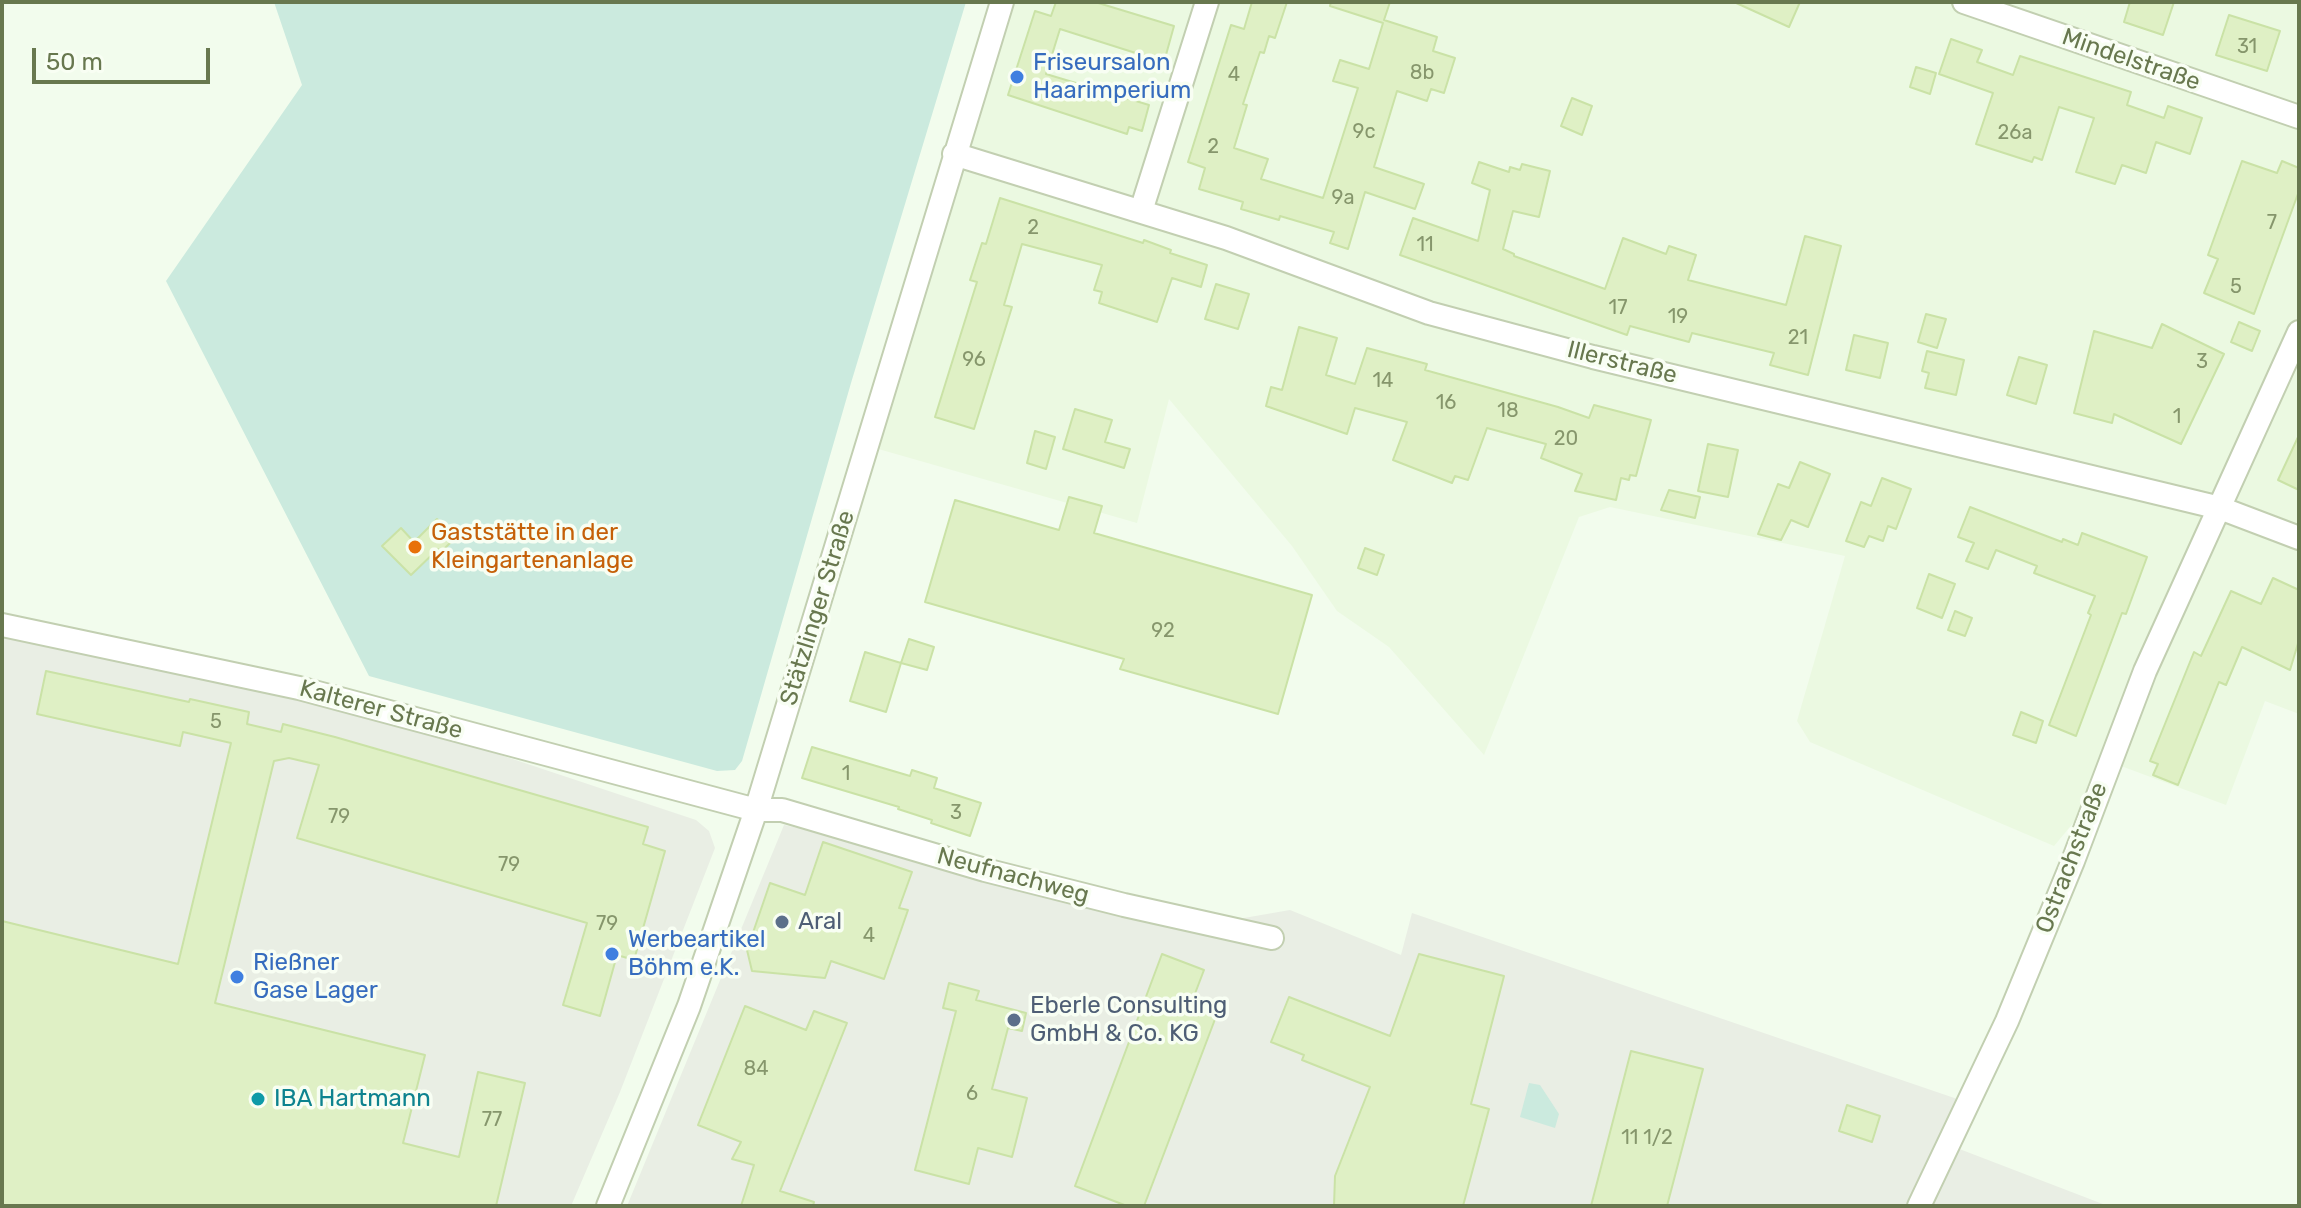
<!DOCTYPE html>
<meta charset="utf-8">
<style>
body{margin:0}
#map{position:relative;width:2301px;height:1208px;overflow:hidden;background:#f2fced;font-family:Rubik,sans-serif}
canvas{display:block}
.frame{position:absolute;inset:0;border:4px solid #68784f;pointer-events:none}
.scale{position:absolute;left:32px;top:48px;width:178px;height:36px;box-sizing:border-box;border:4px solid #68784f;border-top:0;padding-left:10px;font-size:24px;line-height:28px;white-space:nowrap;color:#68784f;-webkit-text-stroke:6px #f8fef3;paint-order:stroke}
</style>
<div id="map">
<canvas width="2301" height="1208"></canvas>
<div class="frame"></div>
<div class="scale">50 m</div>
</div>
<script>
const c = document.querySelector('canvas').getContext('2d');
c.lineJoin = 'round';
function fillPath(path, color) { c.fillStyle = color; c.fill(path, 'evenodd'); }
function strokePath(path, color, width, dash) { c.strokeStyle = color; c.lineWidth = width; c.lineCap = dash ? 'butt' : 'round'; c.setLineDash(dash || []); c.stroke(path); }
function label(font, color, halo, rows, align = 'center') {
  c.font = font + ' Rubik,sans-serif'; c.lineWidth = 7; c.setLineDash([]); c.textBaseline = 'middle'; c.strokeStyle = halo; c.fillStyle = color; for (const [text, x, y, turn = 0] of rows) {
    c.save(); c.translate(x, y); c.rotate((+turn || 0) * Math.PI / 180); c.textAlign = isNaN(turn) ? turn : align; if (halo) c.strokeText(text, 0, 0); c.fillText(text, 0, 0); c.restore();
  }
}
const residential = new Path2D(`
 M1002,2H2299V714L2265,701L2226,805L2121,766L2054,846L1810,742L1797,721L1845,556L1610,507L1579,517L1484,755L1389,647L1337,611L1292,546L1169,399L1137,523L868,446Z`);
const industrial = new Path2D(`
 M2,625L299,688L696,820L709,831L715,848L620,1092L571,1206H2Z
 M784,825L1238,919L1290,910L1401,955L1412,913L1969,1103L1949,1145L2108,1206H627Z`);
const green = new Path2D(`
 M274,2H966L851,383L742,761L735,770L717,771L369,676L166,281L302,85Z
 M1529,1083L1540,1085L1559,1114L1555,1128L1520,1117Z`);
const building = new Path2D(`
 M1056,2H1095L1174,26L1164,62L1060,29L1046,74L1149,105L1142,131L1129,127L1127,134L1008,95L1035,11L1051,16Z
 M1252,2H1287L1275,38L1269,36L1264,53L1260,52L1243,104L1247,105L1234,148L1268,159L1261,179L1323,198L1358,88L1333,81L1340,60L1369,69L1383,23L1330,6L1331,2H1390L1384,20L1437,37L1433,51L1455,58L1444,93L1431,89L1427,101L1397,91L1374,167L1424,184L1415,209L1365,192L1348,249L1330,243L1334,232L1280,216L1279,220L1241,209L1243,202L1199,189L1205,168L1188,162L1231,25L1244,29Z
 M1734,2H1800L1789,27Z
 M2130,2H2174L2163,35L2124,22Z
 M2229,15L2280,31L2267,71L2216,55Z
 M1951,39L1982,50L1977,62L2013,75L2020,56L2131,92L2127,105L2164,118L2168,106L2202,118L2190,154L2156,142L2146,173L2122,165L2115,184L2076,172L2094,118L2059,107L2042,160L2034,157L2032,162L1976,144L1993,93L1939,74Z
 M1916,67L1936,73L1930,94L1910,87Z
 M1572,98L1592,106L1582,135L1561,126Z
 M2242,161L2277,173L2282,161L2299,168V191L2254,314L2204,293L2218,259L2208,255Z
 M1479,162L1509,172L1510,167L1520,170L1522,164L1550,171L1539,217L1513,211L1503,249L1514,254V256L1605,289L1623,238L1666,254L1669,246L1696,255L1688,280L1786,305L1805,236L1841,246L1808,375L1770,365L1774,353L1692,333L1689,342L1630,326L1627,335L1400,255L1413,218L1478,241L1490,190L1472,183Z
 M1000,198L1143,243L1144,240L1171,250L1170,253L1207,265L1201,287L1172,278L1157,322L1099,303L1102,292L1094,290L1102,265L1022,244L1004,305L1012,307L974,429L935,417L977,282L970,280L982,243L986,244Z
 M1216,284L1249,294L1238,329L1205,319Z
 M1926,314L1946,319L1937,348L1918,342Z
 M2239,322L2260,331L2252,351L2231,342Z
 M2162,324L2224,354L2181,444L2114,414L2112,423L2074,413L2094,331L2152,348Z
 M1299,327L1337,338L1326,375L1355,384L1367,348L1427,364L1425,370L1558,407L1589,418L1594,405L1651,420L1636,476L1630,475L1629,480L1621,478L1616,500L1575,491L1582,474L1541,458L1546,444L1487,428L1468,480L1455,476L1452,483L1393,460L1407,422L1355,408L1347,434L1266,406L1271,387L1282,390Z
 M1854,335L1888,343L1880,378L1846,370Z
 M1927,351L1964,360L1956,395L1925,388L1929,373L1922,371Z
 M2019,357L2047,365L2036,404L2007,395Z
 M1075,409L1112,420L1105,442L1130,449L1124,468L1063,449Z
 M1035,431L1055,437L1046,469L1027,463Z
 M2299,435V490L2278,480Z
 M1708,444L1738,450L1728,497L1698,491Z
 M1800,462L1830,474L1808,527L1791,520L1781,540L1758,534L1778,484L1789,488Z
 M1882,478L1911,489L1896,529L1888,526L1883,541L1869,536L1864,547L1846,541L1861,502L1871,506Z
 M1669,490L1700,497L1695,518L1661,510Z
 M1069,497L1102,506L1094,533L1312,595L1278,714L1120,669L1124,659L925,602L955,500L1059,530Z
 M1970,507L2062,542L2063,539L2078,545L2082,533L2147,557L2126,614L2122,613L2076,736L2049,725L2091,615L2088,613L2095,596L2034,573L2037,566L1996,550L1988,569L1966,561L1974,543L1958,537Z
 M437,519L455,538L441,552L438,549L411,575L382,546L401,528L414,542Z
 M1365,548L1384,555L1377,575L1358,568Z
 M1929,574L1955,584L1942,618L1917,608Z
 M2273,578L2299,590V640L2290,670L2242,647L2226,685L2219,682L2178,785L2153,775L2158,764L2150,761L2194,652L2201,656L2231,591L2261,604Z
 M1955,611L1972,618L1965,636L1948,630Z
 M909,639L934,647L927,670L901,663Z
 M865,652L901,663L886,712L850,701Z
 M46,671L189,702L190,699L249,712L247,724L281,732L283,724L335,737L648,827L643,844L665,851L634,960L617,955L600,1016L563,1005L587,923L297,838L319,765L289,758L274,761L215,1003L425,1055L403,1143L459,1157L478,1072L525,1083L496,1206H2V921L178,964L231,743L183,732L180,746L37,714Z
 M2021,712L2043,721L2036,743L2013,735Z
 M812,747L910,776L912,770L937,778L934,788L981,803L970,836L931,823L932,820L898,809L899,807L802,778Z
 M823,842L912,872L899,908L908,910L884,979L831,961L825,978L752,971L747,950L770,883L805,895Z
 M1162,954L1204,970L1191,1004L1217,1014L1144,1206H1127L1075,1186Z
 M1419,954L1504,976L1471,1104L1489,1109L1463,1206H1334L1335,1176L1370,1087L1302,1060L1304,1055L1271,1042L1289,997L1390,1036Z
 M949,983L979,991L976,1000L1026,1013L1022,1031L1008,1028L992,1089L1027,1098L1012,1157L978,1148L969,1184L915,1170L956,1011L943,1008Z
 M745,1006L806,1030L814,1011L847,1023L780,1191L814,1202L813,1206H741L754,1165L732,1159L741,1142L698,1125Z
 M1631,1051L1703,1069L1667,1206H1591Z
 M1847,1105L1880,1116L1872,1142L1839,1131Z`);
const minor = new Path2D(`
 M1964,2L2299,117
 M954,154L1226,238L1429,313L1593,357L2220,508L2299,538
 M1141,211L1207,2
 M2,625L299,688L756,810H782L985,870L1124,905L1272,938
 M608,1206L689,1006L756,810L1002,2
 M1919,1206L2007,1021L2073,861L2145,671L2299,332`);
const markers = [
 [1017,77,8,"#3f7fe0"],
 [415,547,8,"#e8710a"],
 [782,922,8,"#5c6f8a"],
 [612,954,8,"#3f7fe0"],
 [237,977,8,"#3f7fe0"],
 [1014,1020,8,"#5c6f8a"],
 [258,1099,8,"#0f9aa8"]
];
const numberNames = [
 ["31",2247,47],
 ["8b",1422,73],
 ["4",1234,75],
 ["9c",1364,132],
 ["26a",2015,133],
 ["2",1213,147],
 ["9a",1343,198],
 ["7",2272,223],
 ["2",1033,228],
 ["11",1425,245],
 ["5",2236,287],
 ["17",1618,308],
 ["19",1678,317],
 ["21",1798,338],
 ["96",974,360],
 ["3",2202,362],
 ["14",1383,381],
 ["16",1446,403],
 ["18",1508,411],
 ["1",2177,417],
 ["20",1566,439],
 ["92",1163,631],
 ["5",216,722],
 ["1",846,774],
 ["3",956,813],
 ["79",339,817],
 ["79",509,865],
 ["79",607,924],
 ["4",869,936],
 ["84",756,1069],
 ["6",972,1094],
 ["77",492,1120],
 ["11 1/2",1647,1138]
];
const streetNames = [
 ["Mindelstraße",2131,60,19],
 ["Illerstraße",1622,363,14],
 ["Stätzlinger Straße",818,608,-73],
 ["Kalterer Straße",381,710,15],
 ["Ostrachstraße",2072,858,-69],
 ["Neufnachweg",1013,876,15]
];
const shopNames = [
 ["Friseursalon",1033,63],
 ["Haarimperium",1033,91],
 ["Werbeartikel",628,940],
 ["Böhm e.K.",628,968],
 ["Rießner",253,963],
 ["Gase Lager",253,991]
];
const foodNames = [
 ["Gaststätte in der",431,533],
 ["Kleingartenanlage",431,561]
];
const serviceNames = [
 ["Aral",798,922],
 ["Eberle Consulting",1030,1006],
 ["GmbH & Co. KG",1030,1034]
];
const cultureNames = [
 ["IBA Hartmann",274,1099]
];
fillPath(residential, '#ebf9e1');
fillPath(industrial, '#e9eee4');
fillPath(green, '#cbeade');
fillPath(building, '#dff0c5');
strokePath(building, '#cae2a6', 2);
strokePath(minor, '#c2cfb1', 26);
strokePath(minor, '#fff', 22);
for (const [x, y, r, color] of markers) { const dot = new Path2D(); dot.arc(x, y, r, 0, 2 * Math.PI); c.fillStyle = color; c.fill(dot); strokePath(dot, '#f8fef3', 3); }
label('20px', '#86966c', null, numberNames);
label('24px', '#68784f', '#f8fef3', streetNames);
label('24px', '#366cbe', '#f8fef3', shopNames, 'left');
label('24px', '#c56008', '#f8fef3', foodNames, 'left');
label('24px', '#4e5e75', '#f8fef3', serviceNames, 'left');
label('24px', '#0d838f', '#f8fef3', cultureNames, 'left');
</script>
